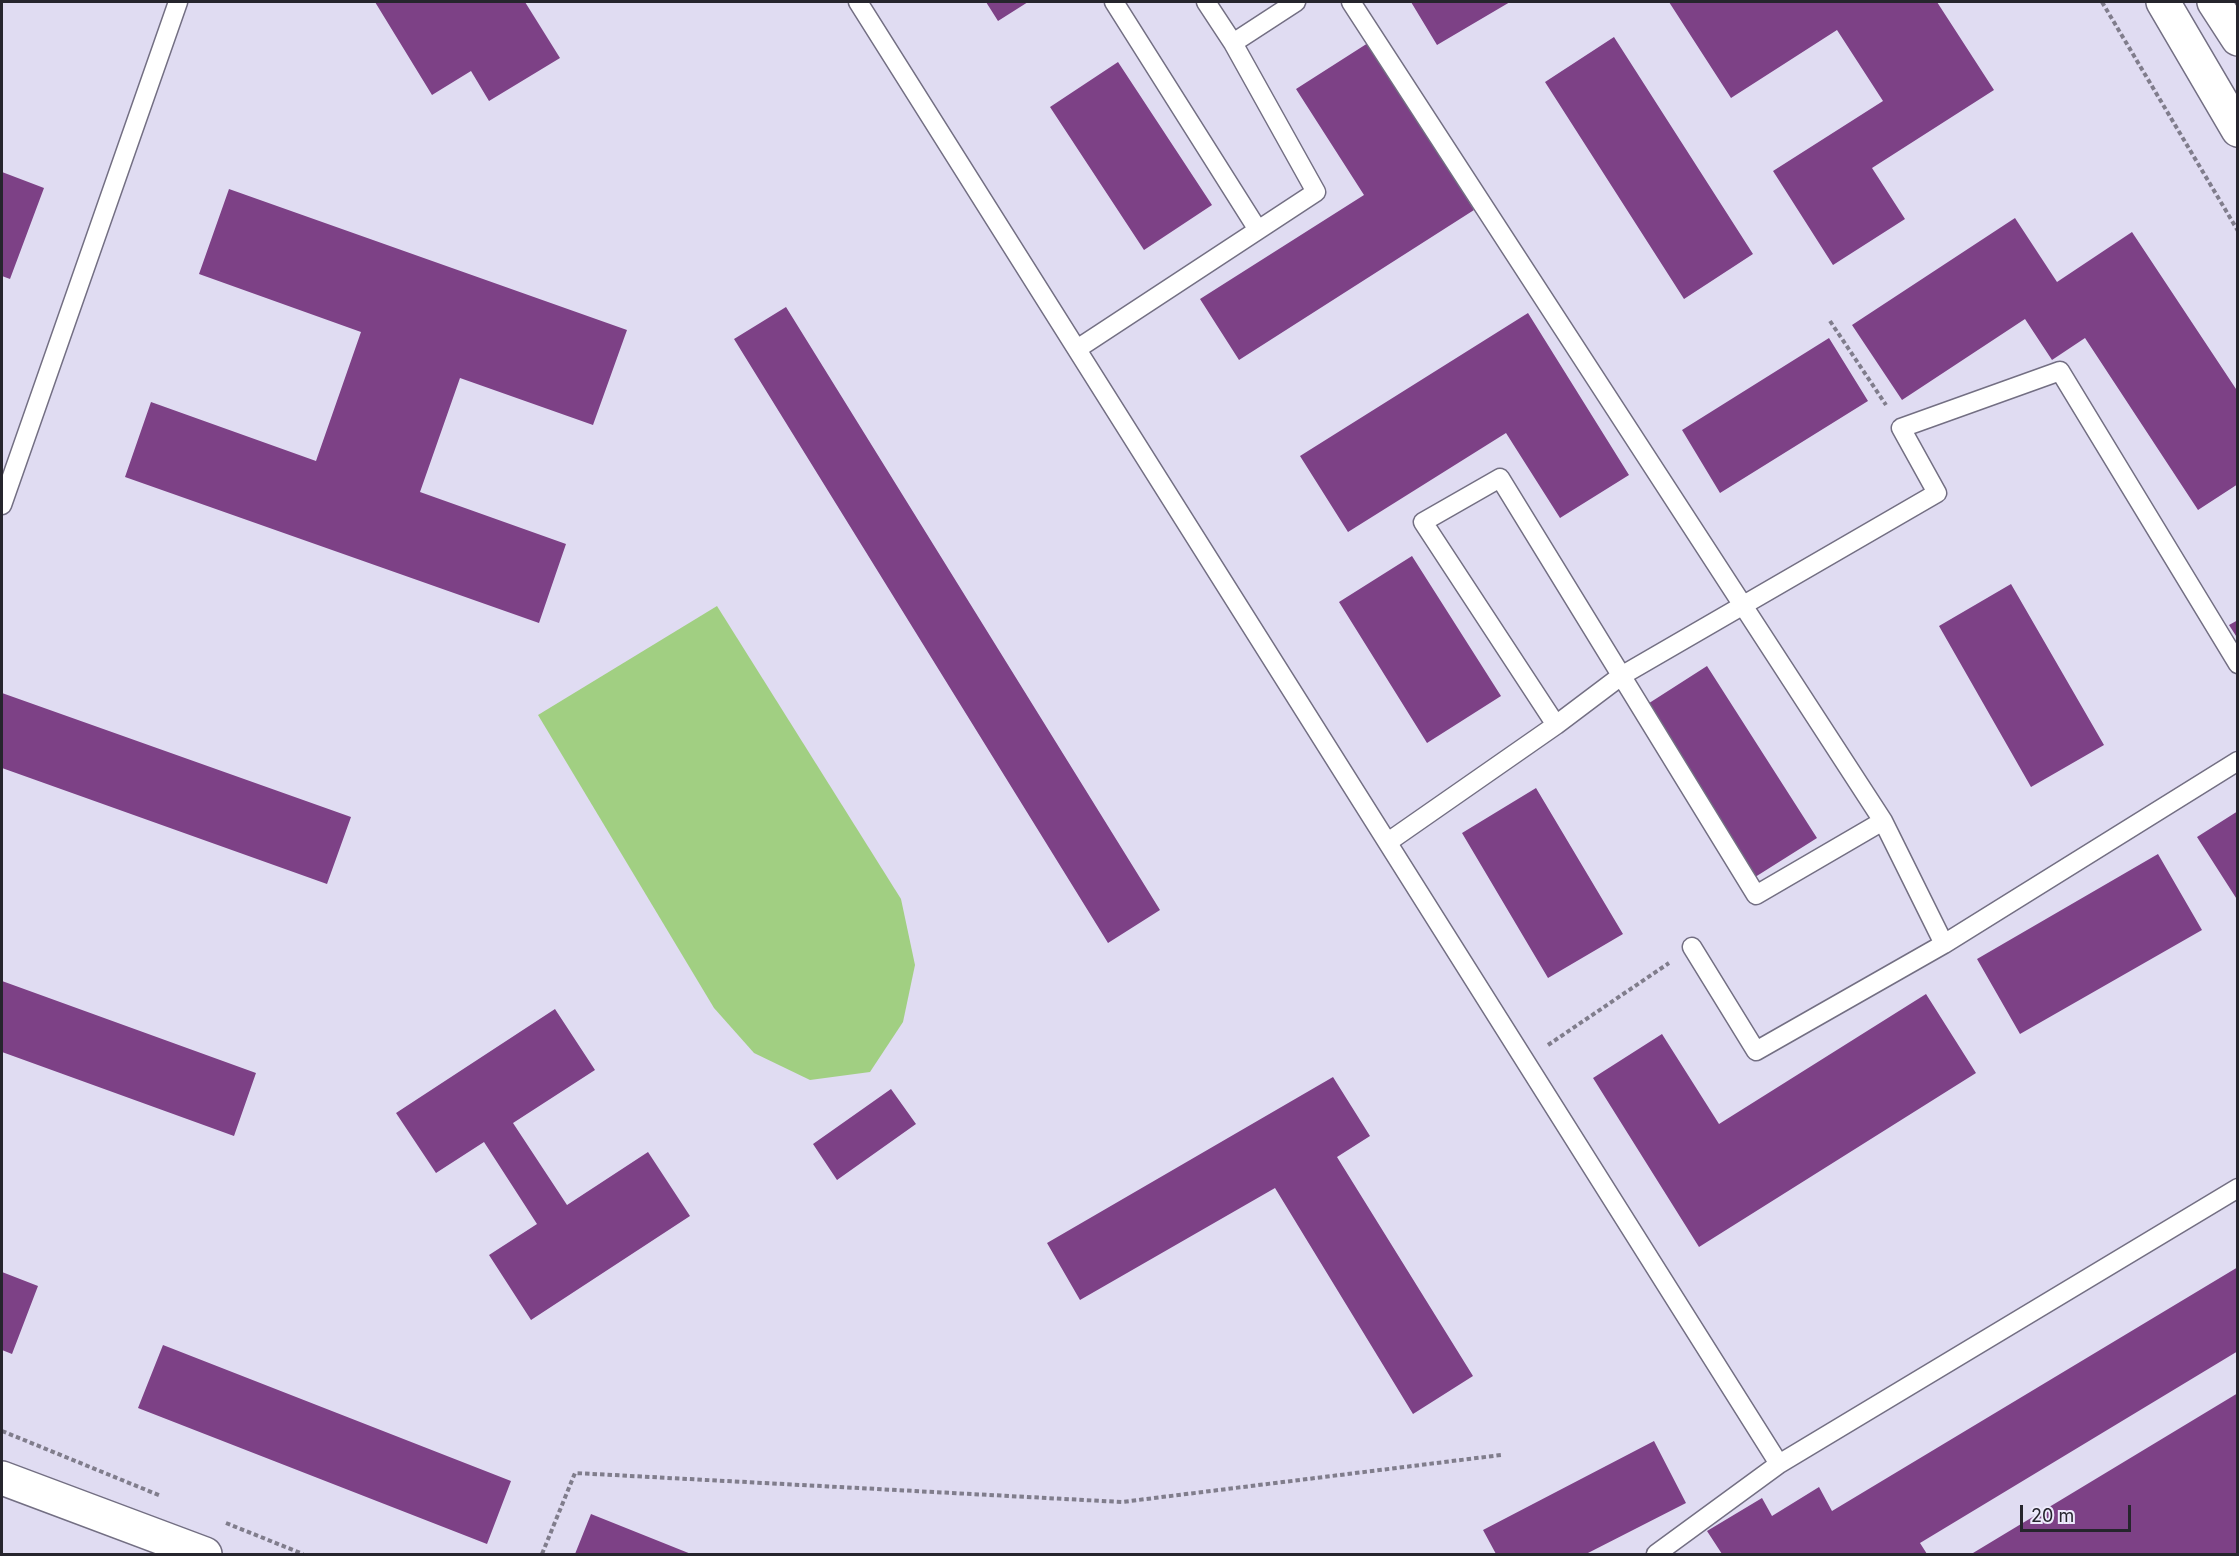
<!DOCTYPE html>
<style>
body{margin:0}
#map{position:relative;width:2239px;height:1556px;overflow:hidden;background:#e0dcf2;font-family:Inter,sans-serif}
canvas{display:block}
.frame{position:absolute;inset:0;border:3px solid #26252d;pointer-events:none}
.scale{position:absolute;left:2020px;top:1505px;width:111px;height:27px;box-sizing:border-box;border:3px solid #26252d;border-top:0;padding-left:8px;font-size:18px;line-height:21px;white-space:nowrap;color:#26252d;-webkit-text-stroke:4px #edeafc;paint-order:stroke}
</style>
<div id="map">
<canvas width="2239" height="1556"></canvas>
<div class="frame"></div>
<div class="scale">20 m</div>
</div>
<script>
const c = document.querySelector('canvas').getContext('2d');
c.lineJoin = 'round';
function fillPath(path, color) { c.fillStyle = color; c.fill(path, 'evenodd'); }
function strokePath(path, color, width, dash) { c.strokeStyle = color; c.lineWidth = width; c.lineCap = dash ? 'butt' : 'round'; c.setLineDash(dash || []); c.stroke(path); }
const green = new Path2D(`
 M717,606L901,899L915,965L903,1022L870,1072L810,1080L754,1053L714,1008L538,715Z`);
const building = new Path2D(`
 M375,2H525L560,58L489,101L471,71L432,95Z
 M986,2H1028L998,21Z
 M1411,2H1510L1437,45Z
 M1669,2H1937L1994,90L1872,168L1905,219L1833,265L1773,171L1883,101L1837,30L1731,98Z
 M1614,37L1753,254L1684,299L1545,82Z
 M1368,43L1474,210L1239,360L1200,299L1364,195L1296,89Z
 M1118,62L1212,205L1144,250L1050,107Z
 M2,172L44,188L10,279L2,276Z
 M229,189L627,330L593,425L460,378L420,492L566,544L539,623L125,477L151,402L316,461L361,332L199,274Z
 M2015,218L2057,282L2132,232L2238,392V484L2198,510L2085,338L2052,360L2025,319L1902,400L1852,325Z
 M786,307L1160,910L1108,943L734,339Z
 M1528,313L1629,475L1560,518L1506,433L1348,532L1300,456Z
 M1829,338L1868,401L1720,493L1682,430Z
 M1412,556L1501,696L1427,743L1339,602Z
 M2011,584L2104,745L2031,787L1939,626Z
 M2238,620V639L2229,625Z
 M1707,666L1817,838L1752,879L1643,707Z
 M2,693L351,817L327,884L2,768Z
 M1536,788L1623,934L1548,978L1462,833Z
 M2238,811V901L2197,837Z
 M2158,854L2202,930L2020,1034L1977,959Z
 M2,981L256,1073L234,1136L2,1052Z
 M1926,994L1976,1073L1699,1247L1593,1078L1662,1034L1719,1124Z
 M555,1009L595,1070L513,1123L567,1205L648,1152L690,1216L531,1320L489,1255L537,1224L484,1142L436,1173L396,1113Z
 M1333,1077L1370,1136L1337,1157L1473,1376L1413,1414L1275,1188L1080,1300L1047,1243Z
 M891,1089L916,1124L837,1180L813,1144Z
 M2238,1267V1351L1920,1543L1927,1554H1722L1707,1531L1762,1498L1772,1516L1819,1487L1832,1511Z
 M2,1272L38,1286L12,1354L2,1350Z
 M163,1345L511,1481L487,1544L138,1408Z
 M2238,1393V1554H1974L1973,1553Z
 M1654,1441L1686,1503L1586,1554H1496L1483,1530Z
 M591,1514L691,1554H575Z`);
const path = new Path2D(`
 M2102,2L2238,231
 M1830,321L1886,405
 M1548,1045L1669,963
 M2,1431L161,1496
 M226,1523L303,1554
 M542,1554L575,1473L1122,1502L1501,1455`);
const service = new Path2D(`
 M858,2L1779,1464L2238,1188
 M1114,2L1258,230
 M1206,2L1233,43
 M1351,2L1883,821L1944,944L2238,761
 M1077,349L1316,192L1233,43L1296,2
 M2,505L178,2
 M1556,725L1423,522L1500,478L1756,895L1883,821
 M1388,842L1556,725L1621,676L1937,493L1901,428L2060,371L2238,664
 M1692,947L1756,1051L1944,944
 M1656,1554L1779,1464`);
const tertiary = new Path2D(`
 M2,1478L205,1554`);
const primary = new Path2D(`
 M2163,2L2238,130
 M2214,2L2238,39`);
fillPath(green, '#a1cf82');
fillPath(building, '#7d4186');
strokePath(service, '#736f83', 21);
strokePath(tertiary, '#736f83', 36);
strokePath(primary, '#736f83', 36);
strokePath(path, '#807d8c', 4, [4.5, 3]);
strokePath(service, '#fff', 18);
strokePath(tertiary, '#fff', 33);
strokePath(primary, '#fff', 33);
</script>
